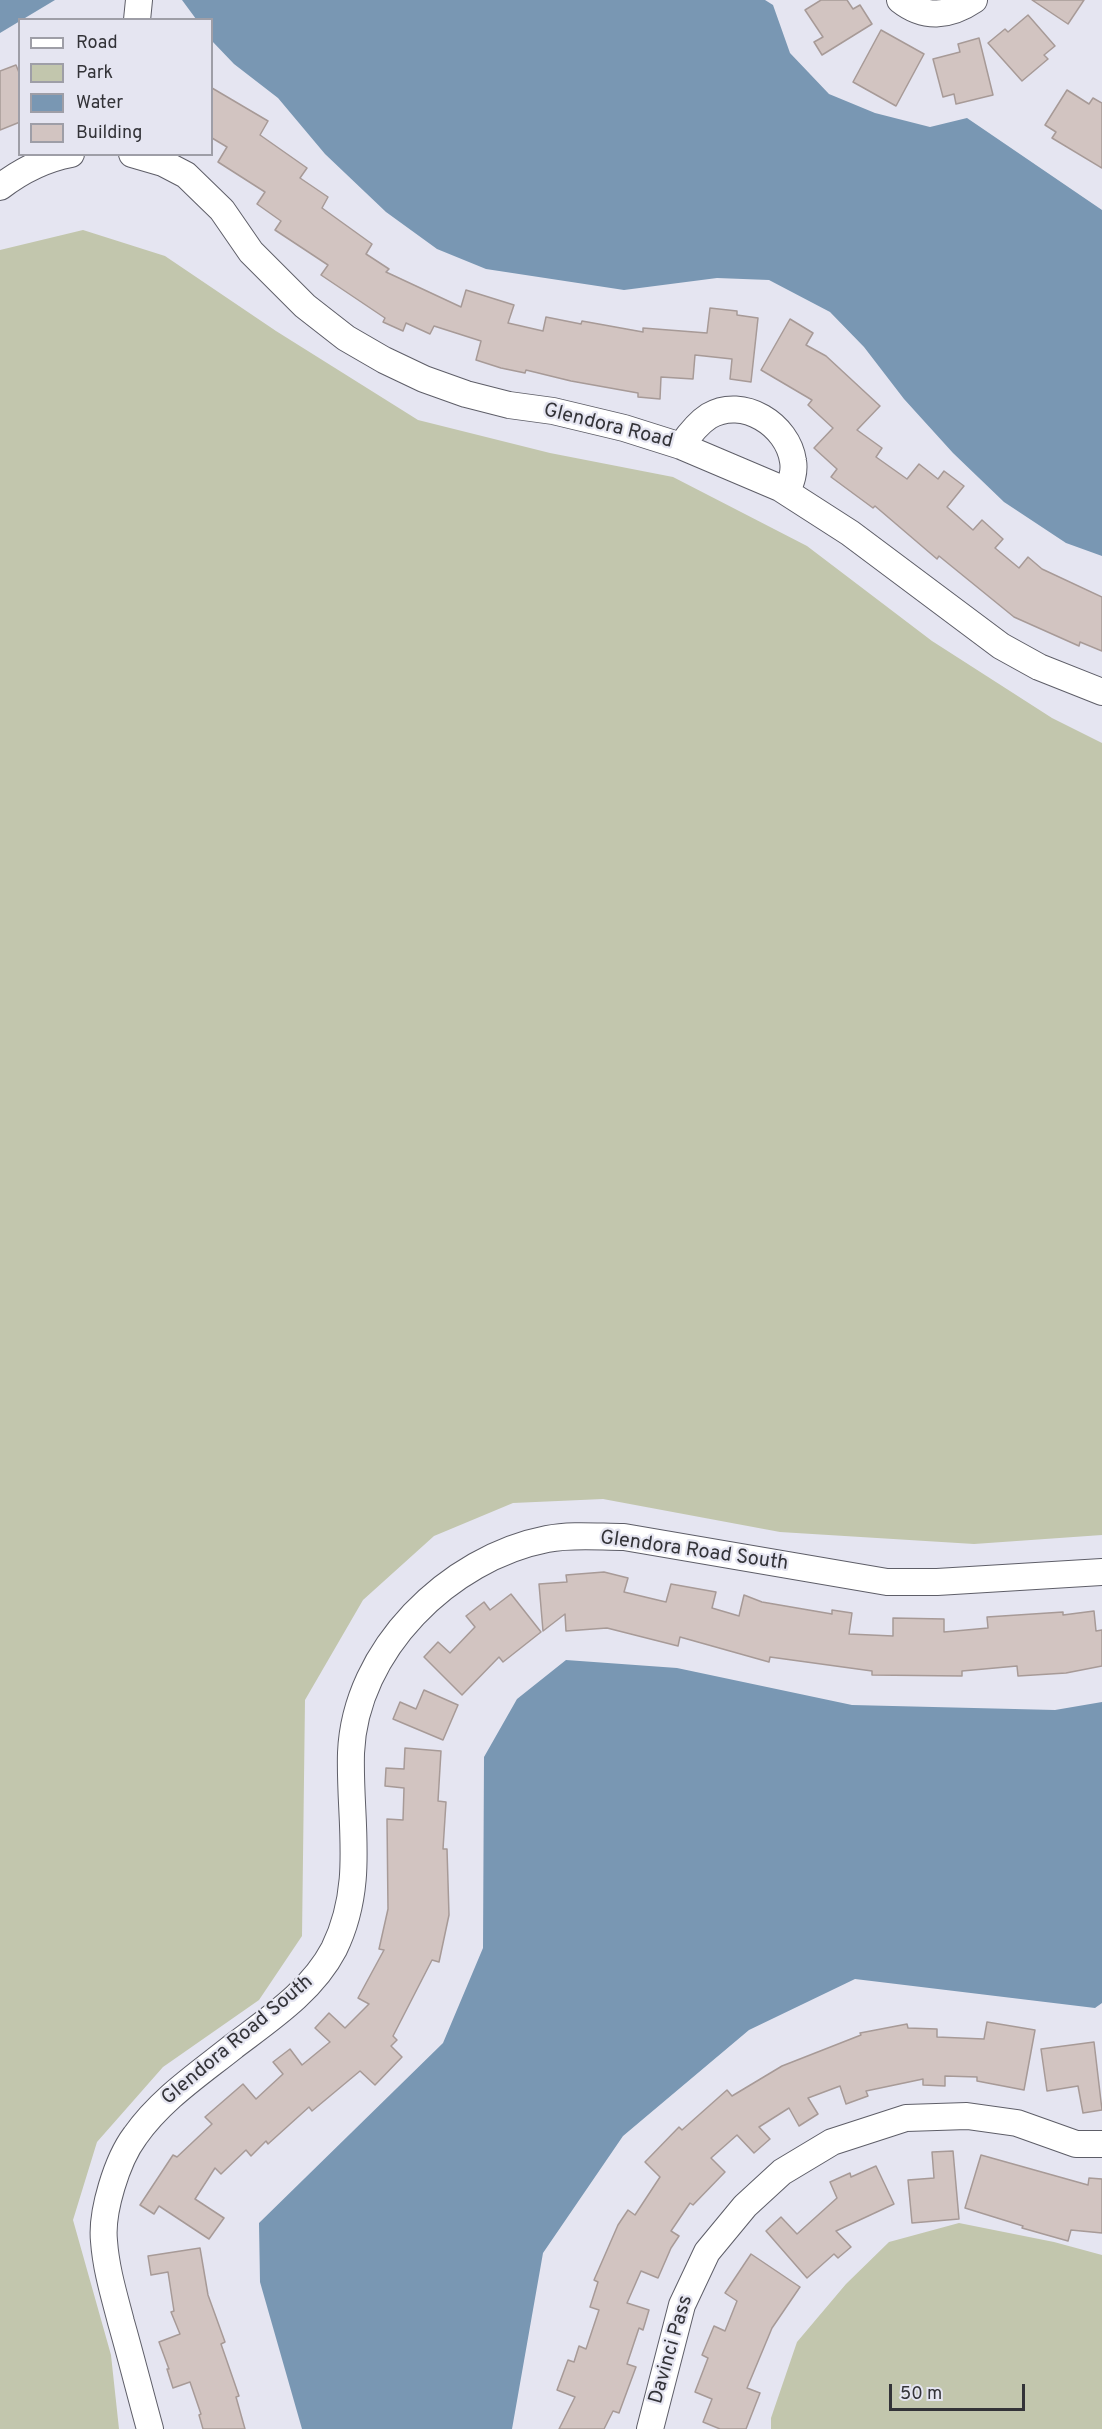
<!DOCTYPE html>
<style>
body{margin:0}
#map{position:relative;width:1102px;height:2429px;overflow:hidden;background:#e5e5f1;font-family:Overpass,sans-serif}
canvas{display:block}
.legend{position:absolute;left:18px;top:18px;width:195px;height:138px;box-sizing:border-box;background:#e5e5f1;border:2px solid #9e9ea7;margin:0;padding:8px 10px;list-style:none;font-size:18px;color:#333338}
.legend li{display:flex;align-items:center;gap:12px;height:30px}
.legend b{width:30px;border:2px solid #9e9ea7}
.scale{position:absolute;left:889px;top:2384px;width:136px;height:27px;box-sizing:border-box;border:3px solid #333338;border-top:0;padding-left:8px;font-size:18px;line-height:21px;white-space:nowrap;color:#333338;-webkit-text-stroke:4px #e5e5f1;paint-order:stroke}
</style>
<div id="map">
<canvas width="1102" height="2429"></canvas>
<ul class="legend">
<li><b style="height:8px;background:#fff"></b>Road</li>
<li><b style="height:16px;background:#c2c6ad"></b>Park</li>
<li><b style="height:16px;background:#7997b3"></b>Water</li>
<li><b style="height:16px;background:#d2c4c1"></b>Building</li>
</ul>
<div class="scale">50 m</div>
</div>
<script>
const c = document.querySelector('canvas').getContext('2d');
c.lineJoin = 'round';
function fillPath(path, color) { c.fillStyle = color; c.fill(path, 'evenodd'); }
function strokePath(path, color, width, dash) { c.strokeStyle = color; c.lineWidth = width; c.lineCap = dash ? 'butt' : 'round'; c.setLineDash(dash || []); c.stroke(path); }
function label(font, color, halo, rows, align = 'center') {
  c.font = font + ' Overpass,sans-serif'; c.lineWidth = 4.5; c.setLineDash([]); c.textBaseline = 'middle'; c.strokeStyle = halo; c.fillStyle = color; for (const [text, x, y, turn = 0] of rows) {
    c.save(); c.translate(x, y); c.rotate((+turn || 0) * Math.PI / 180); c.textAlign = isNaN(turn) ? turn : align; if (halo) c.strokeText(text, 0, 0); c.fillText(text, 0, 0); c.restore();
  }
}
const green = new Path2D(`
 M83,230L165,256L276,331L418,420L550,453L673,477L807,546L932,641L1052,718L1102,743V1535L974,1544L780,1532L603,1499L513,1503L434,1536L363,1600L305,1700L302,1936L259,2000L163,2067L97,2142L73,2220L111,2355L119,2429H0V250Z
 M959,2223L1054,2242L1102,2255V2429H771V2418L797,2342L846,2284L889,2242Z`);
const water = new Path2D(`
 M0,0H55L0,33Z
 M182,0H765L773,5L790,53L829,94L875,113L930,127L967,118L1102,210V556L1066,543L1004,502L953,453L904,399L864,347L830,312L769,280L717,278L624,290L486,269L437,249L386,212L325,154L278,98L234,64L212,41V20L196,19Z
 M566,1660L677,1668L852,1705L1055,1710L1102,1702V2003L1095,2008L855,1979L749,2030L623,2136L543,2253L512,2429H302L260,2282L259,2223L443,2043L483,1948L484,1757L517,1699Z`);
const building = new Path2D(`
 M821,0H847L853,9L860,5L872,24L822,55L814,42L823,37L805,10Z
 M1032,0H1084L1068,24Z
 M1028,15L1055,46L1044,55L1048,59L1022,81L988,43L1005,29L1008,32Z
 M881,30L924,54L896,106L853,82Z
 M979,38L993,95L956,104L954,94L943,97L933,59L960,52L958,44Z
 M16,65L20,75V122L0,130V71Z
 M212,88L268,121L260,135L307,168L300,178L328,197L322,208L372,244L366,254L389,269L386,272L461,307L466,290L514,305L508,323L543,331L546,317L581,324L582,321L643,332V328L707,333L710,308L737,311V315L758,318L751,382L730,379L732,359L695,355L693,379L661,377L660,399L638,397V393L571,381L526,370L525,373L501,368L476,360L481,341L434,326L430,334L406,323L403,331L383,322L385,318L321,275L328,265L275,230L281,221L257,204L265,192L218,162L227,147L212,138Z
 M1067,90L1089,104L1093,98L1102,103V168L1052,138L1056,132L1045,125Z
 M790,319L813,333L806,345L826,356L880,406L857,430L882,448L876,457L907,479L919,464L938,479L944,471L964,486L947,507L973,530L982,520L1003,539L995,548L1019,568L1028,557L1042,569L1102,597V651L1080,642L1079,646L1014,617L939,556L937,559L875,506L873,508L831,477L837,469L814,448L833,428L808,405L812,400L761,370Z
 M604,1572L628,1578L624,1592L666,1602L671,1584L716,1592L712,1608L739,1616L744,1595L762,1602L832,1614V1610L852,1613L849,1634L893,1636V1618L944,1619V1632L988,1628L987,1617L1063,1612V1615L1094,1611L1096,1631L1102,1630V1666L1066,1673L1018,1676L1017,1666L962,1671V1676L872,1675V1671L770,1657L769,1662L680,1637L678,1646L607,1628L566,1631L565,1614L543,1631L539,1584L567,1582L566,1575Z
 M511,1594L541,1632L503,1662L499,1657L462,1695L424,1657L438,1642L450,1653L475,1627L466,1616L484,1602L490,1610Z
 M424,1690L458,1705L443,1740L393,1719L400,1702L416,1709Z
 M405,1748L441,1751L438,1801L446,1802L443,1849H447L449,1915L439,1962L432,1960L393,2036L397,2040L391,2046L402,2057L375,2085L360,2071L312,2111L309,2107L268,2144L266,2141L251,2156L246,2150L221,2174L215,2168L195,2199L224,2218L209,2239L159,2206L154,2214L140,2205L173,2155L177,2157L212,2124L205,2117L243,2084L256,2099L283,2074L273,2062L290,2049L302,2065L330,2042L315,2028L329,2013L345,2028L369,2004L358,1998L384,1950L379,1949L388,1909L387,1819L403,1820L404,1788L385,1786L386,1768L404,1769Z
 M987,2022L1035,2030L1024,2090L977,2081V2077L945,2076V2086L923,2085V2079L866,2091L868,2096L846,2104L840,2086L808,2098L818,2114L799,2126L789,2108L759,2127L770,2139L754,2153L737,2135L711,2158L725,2172L693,2205L690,2203L671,2231L679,2236L671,2248L658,2278L641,2271L627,2303L649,2310L643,2330L639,2328L627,2364L636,2367L619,2413L613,2411L604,2429H559L575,2397L557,2390L568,2360L574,2362L579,2346L586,2349L599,2310L590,2307L598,2282L594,2280L618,2225L628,2210L635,2215L660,2177L645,2162L679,2127L682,2130L727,2090L732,2096L782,2066L861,2035L860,2033L907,2024L908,2028L937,2029V2037L984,2039Z
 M1094,2042L1102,2110L1083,2113L1078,2086L1047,2091L1041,2049Z
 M953,2151L959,2219L912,2223L908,2180L934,2178L932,2152Z
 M981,2155L1088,2185L1089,2178L1102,2179V2233L1071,2230L1068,2241L1022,2228L1023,2226L965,2208Z
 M876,2166L894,2204L836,2231L851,2247L838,2258L834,2254L807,2278L766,2231L781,2217L797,2234L837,2198L830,2182L850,2173L851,2177Z
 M200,2248L208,2295L225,2342L221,2344L239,2396L236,2397L245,2429H203L199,2415L201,2414L190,2382L173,2388L167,2369H169L159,2342L180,2334L171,2312L174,2311L168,2272L151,2275L148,2256Z
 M751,2254L800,2287L772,2328L747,2388L760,2393L746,2429H720L703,2422L712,2399L695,2392L708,2358L702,2355L714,2326L725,2331L737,2301L725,2293Z`);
const minor = new Path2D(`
 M900,0C924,19 949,17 974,0
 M137,20L139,0
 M132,154L163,163L186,175L222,210L251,252L305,306L346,338L384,360L424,379L466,394L509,405L553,411L624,428L681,446L780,488L850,533L1001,646L1039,667L1102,692
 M0,187C21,171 44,159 71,154
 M681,446C688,436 698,423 709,416C743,396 788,425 793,461C795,472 791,482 787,492
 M150,2429C140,2393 131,2357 121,2322C114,2295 106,2269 104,2241C101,2212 117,2160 135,2136C161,2099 199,2074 234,2046C271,2018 312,1991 334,1949C366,1884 349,1821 351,1753C355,1650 449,1558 547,1539C572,1534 599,1537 624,1537L887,1582H937L1102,1572
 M650,2429L682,2305L707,2252L745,2206L782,2172L832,2142L906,2118L967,2116L1017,2123L1076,2144H1102`);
const streetNames = [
 ["Glendora Road",608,427,14],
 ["Glendora Road South",694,1552,8],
 ["Glendora Road South",238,2041,-40],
 ["Davinci Pass",672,2350,-74]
];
fillPath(green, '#c2c6ad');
fillPath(water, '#7997b3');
fillPath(building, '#d2c4c1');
strokePath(building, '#a79a97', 1.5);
strokePath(minor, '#5e5e68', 28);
strokePath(minor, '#fff', 26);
label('20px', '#333338', '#e5e5f1', streetNames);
</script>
